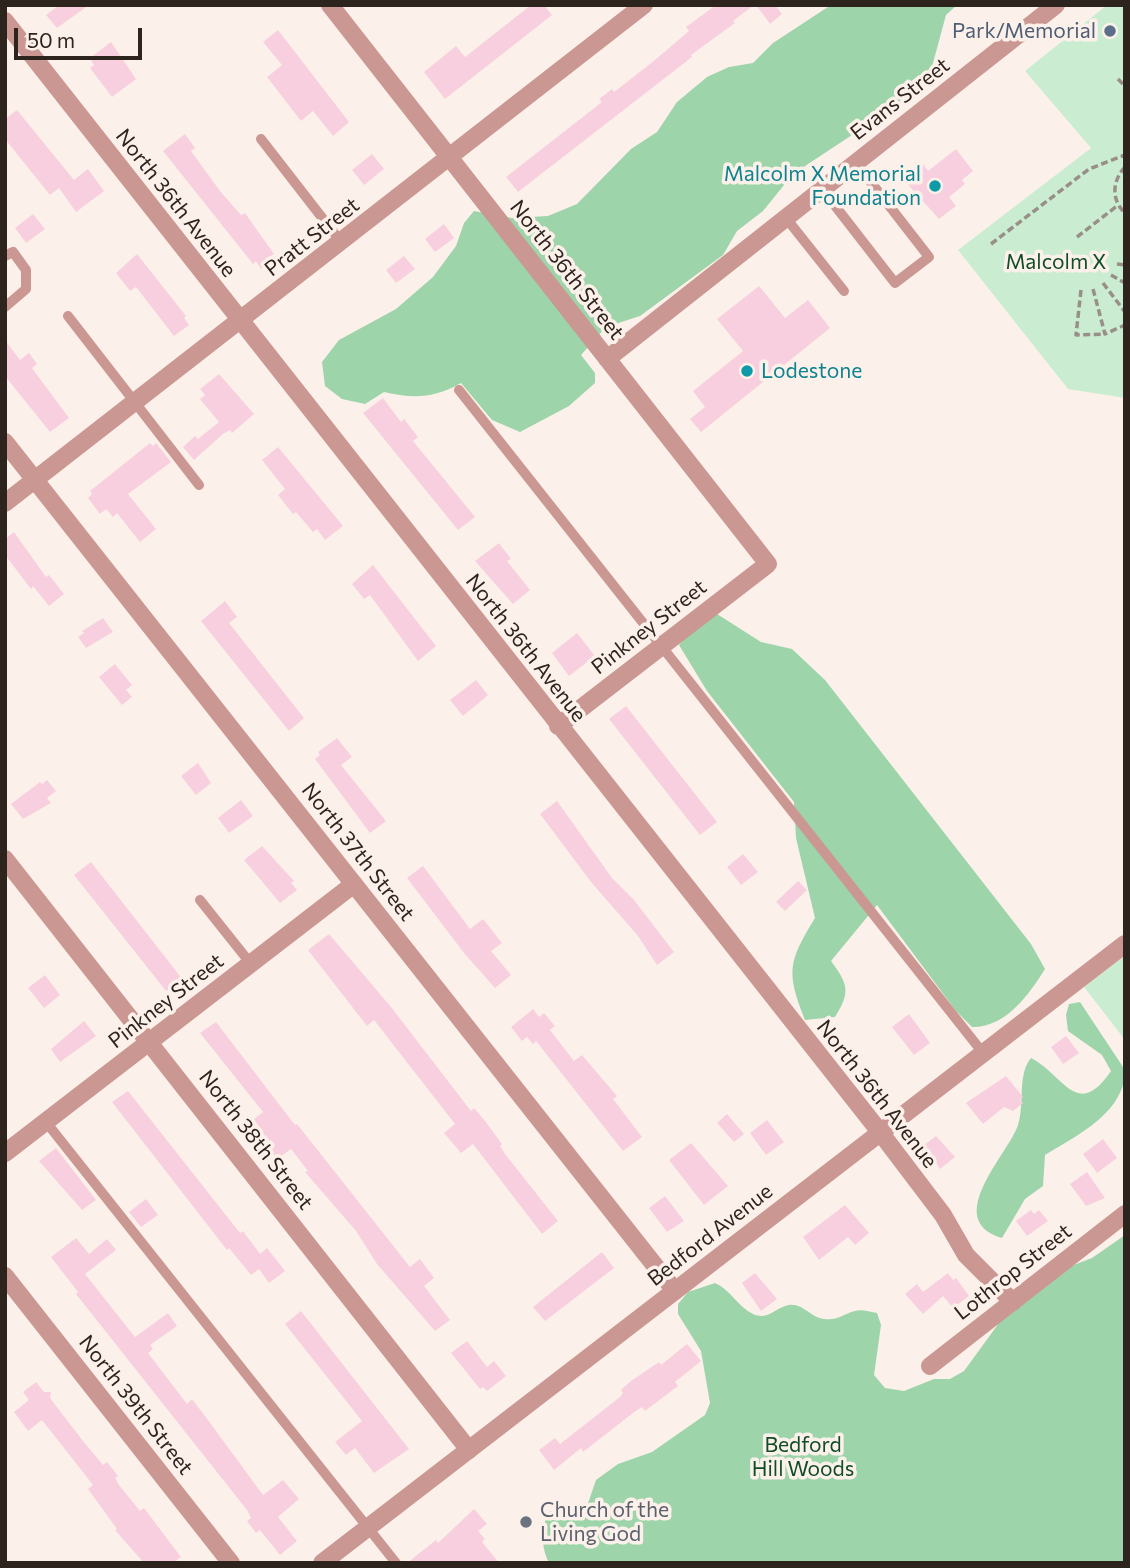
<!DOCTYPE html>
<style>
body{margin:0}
#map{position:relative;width:1130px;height:1568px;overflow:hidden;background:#fcf1ea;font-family:Commissioner,sans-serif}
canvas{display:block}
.frame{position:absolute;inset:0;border:7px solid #2e241e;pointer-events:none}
.scale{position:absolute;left:14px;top:28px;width:128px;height:32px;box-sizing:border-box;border:4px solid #2e241e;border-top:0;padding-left:9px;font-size:21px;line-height:24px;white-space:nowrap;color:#2e241e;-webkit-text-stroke:5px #fcf1ea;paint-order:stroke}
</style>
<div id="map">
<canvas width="1130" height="1568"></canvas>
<div class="frame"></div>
<div class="scale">50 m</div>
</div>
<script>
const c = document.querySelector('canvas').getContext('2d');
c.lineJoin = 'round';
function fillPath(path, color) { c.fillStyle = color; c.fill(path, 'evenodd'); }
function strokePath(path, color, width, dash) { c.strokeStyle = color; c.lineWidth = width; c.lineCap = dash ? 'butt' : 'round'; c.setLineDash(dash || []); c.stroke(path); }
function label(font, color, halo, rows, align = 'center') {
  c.font = font + ' Commissioner,sans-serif'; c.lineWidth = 7; c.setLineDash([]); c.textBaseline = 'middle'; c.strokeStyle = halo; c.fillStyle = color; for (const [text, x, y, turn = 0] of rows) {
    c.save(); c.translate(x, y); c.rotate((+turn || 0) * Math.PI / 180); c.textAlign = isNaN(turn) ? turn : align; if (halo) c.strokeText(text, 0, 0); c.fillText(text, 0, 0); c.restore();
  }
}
const green = new Path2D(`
 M1107,5H1125V398L1068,389L958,250L1091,148L1025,71Z
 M1125,955V1040L1084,987Z`);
const forest = new Path2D(`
 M831,5H957L946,15L930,74L902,102L793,174L763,211L737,231L723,255L640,316L606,327L581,355L595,373V383L569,406L520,432L492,420L461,383C435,398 413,399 384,392L365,404L342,399L325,386L322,362L339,340L396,309L433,277L456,246L464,223L474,211L512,218L548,216L577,204L631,149L657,132L677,102L707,77L729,67L753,63L773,43Z
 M717,614L761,642L792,649L825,680L1031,944L1045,969C1029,995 1005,1028 972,1027L956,1011L877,905L831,961C848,984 851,992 835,1017L805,1020C786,972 788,962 815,918L796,838L794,802L707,691L679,645L700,622Z
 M1080,1002L1125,1070C1125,1113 1076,1136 1045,1155L1043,1186L1025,1199L1002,1238C941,1220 1009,1153 1018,1125C1025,1103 1017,1075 1031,1058C1064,1075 1077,1121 1111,1071L1102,1055L1068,1031L1066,1015L1069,1004Z
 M1125,1235V1563H549C541,1547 540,1526 550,1511L568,1516L584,1515L596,1480L618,1464L652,1452L705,1415L710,1403L701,1351L678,1314V1304L688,1292L715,1283C731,1290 737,1306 753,1314C769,1321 775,1307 789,1305C803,1303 811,1318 824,1319C837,1321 843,1314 855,1311C861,1309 870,1312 877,1313L881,1325L874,1375L885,1388L904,1391L934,1379H950L964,1371L999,1323L1071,1266L1092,1258Z`);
const building = new Path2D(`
 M59,5H89L57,28L46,15Z
 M531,5H544L552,15L445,99L424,72L456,46L465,57Z
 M716,5H754L733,21L735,23L691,55L692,57L518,192L506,177L602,102L599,99L612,89L614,92L655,60L689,31L686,27Z
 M756,5H775L782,14L770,24Z
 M278,30L349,122L333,136L313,111L301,121L267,77L282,65L263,42Z
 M111,42L136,79L112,97L90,68L94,65L90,58Z
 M17,110L74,180L88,169L104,191L76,212L59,188L50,195L5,139V119Z
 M185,134L195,148L191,151L220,191L241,215L245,213L274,254L269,257L272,261L261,269L256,261L253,264L163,151Z
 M956,149L973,171L962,180L965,184L949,197L956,206L939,219L903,179L923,164L928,171Z
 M372,154L384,169L364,185L352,170Z
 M33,214L45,229L26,243L15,228Z
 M444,224L454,238L435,252L425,239Z
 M137,254L186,316L184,318L189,325L174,336L136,287L130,291L116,273Z
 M404,256L415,269L396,283L386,270Z
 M759,286L785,318L808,300L830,328L701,432L690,419L705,407L693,391L743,351L717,319Z
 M5,340L20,360L29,353L37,364L32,368L69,418L50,432L5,376Z
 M219,374L254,414L232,433L230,430L223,434L194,460L183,447L195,436L198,439L219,422L200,399L205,395L200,389Z
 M383,398L401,422L404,419L418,437L413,441L475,517L458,530L363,413Z
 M150,443L153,446L156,443L171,462L128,494L156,529L140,542L117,513L113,517L106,509L100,514L88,498L92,494L90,491Z
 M278,447L343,526L325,540L317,529L313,532L296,512L293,514L278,495L285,489L262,460Z
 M14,532L46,577L49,575L64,594L49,606L33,586L31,589L5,555V539Z
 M499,543L511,559L507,561L530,590L513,604L475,561Z
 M373,565L436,646L418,661L370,595L364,599L352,584Z
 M225,601L237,617L229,623L304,718L289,731L201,621Z
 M103,618L113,632L86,648L78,637L84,633L82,631Z
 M577,633L595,656L569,676L552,653Z
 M115,664L132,685L126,690L132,697L122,705L99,677Z
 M476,680L488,695L463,716L450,700Z
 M626,706L717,822L700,835L609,719Z
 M337,738L352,757L341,765L386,821L370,833L315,759L320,755L318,752Z
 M198,763L211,783L196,795L181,776Z
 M47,780L56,791L47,798L51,803L23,819L11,804L40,782L42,784Z
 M241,800L253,816L229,833L218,818Z
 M557,801L612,878L634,900L674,952L657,965L638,936L591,882L540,814Z
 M262,846L294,881L291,883L297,890L280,903L244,860Z
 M743,854L758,872L741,885L727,867Z
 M91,862L183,980L184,985L174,993L170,988L166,991L74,875Z
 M423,866L470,929L483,919L502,943L491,951L511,975L495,988L464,953L407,878Z
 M798,881L807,890L785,911L776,902Z
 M329,934L391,1007L471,1111L474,1108L485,1121L502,1144L500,1146L505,1154L558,1221L542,1234L473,1144L461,1153L444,1133L455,1124L374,1020L367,1026L308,950Z
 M45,975L60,995L44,1008L28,988Z
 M533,1009L539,1017L544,1013L555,1026L550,1030L574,1061L582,1055L617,1096L613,1099L642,1137L623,1151L536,1041L533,1044L527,1037L522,1041L511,1027Z
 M909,1014L930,1043L914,1055L892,1027Z
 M84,1021L96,1036L60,1062L51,1049Z
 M216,1022L295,1125L297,1124L410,1267L420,1259L434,1278L424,1286L450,1320L435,1331L377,1264L356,1231L305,1172L308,1171L291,1149L277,1159L267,1146L270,1144L254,1119L263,1112L200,1033Z
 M1066,1036L1079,1053L1063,1064L1051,1047Z
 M1006,1076L1023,1097L1020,1099L1023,1103L1013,1111L1004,1107L983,1124L966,1103Z
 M128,1091L240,1233L243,1231L260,1254L267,1248L285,1271L269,1283L259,1269L251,1275L229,1248L227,1250L112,1102Z
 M727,1114L744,1134L734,1142L717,1123Z
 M767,1120L784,1142L766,1155L750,1133Z
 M936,1136L955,1157L940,1169L924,1145Z
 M1103,1139L1117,1158L1097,1173L1083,1154Z
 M691,1143L728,1186L704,1205L669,1160Z
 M56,1148L96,1200L82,1210L39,1161Z
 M1087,1172L1105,1198L1086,1206L1070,1184Z
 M665,1196L684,1221L667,1232L649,1208Z
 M146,1199L158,1215L141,1227L129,1212Z
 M845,1205L869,1233L855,1245L848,1237L819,1260L803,1237Z
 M1031,1210L1034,1214L1039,1210L1048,1221L1027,1236L1016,1221Z
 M76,1238L89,1254L107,1239L116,1250L85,1274L135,1337L168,1313L177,1326L150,1345L153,1349L148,1353L187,1404L192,1399L205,1416L263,1495L283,1480L299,1499L278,1517L297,1541L280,1555L260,1530L256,1533L247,1521L251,1518L247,1510L76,1294L78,1292L51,1257Z
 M602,1252L614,1268L545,1321L533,1307Z
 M755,1273L777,1299L761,1311L742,1283Z
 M948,1273L953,1280L956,1278L969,1296L953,1308L943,1296L923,1314L905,1294L917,1284L923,1292Z
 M301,1311L409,1449L374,1473L355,1448L346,1455L335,1442L362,1421L285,1324Z
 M467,1341L487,1367L494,1361L506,1376L487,1391L483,1387L480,1389L451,1353Z
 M687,1344L701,1361L675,1382L678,1386L645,1411L642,1407L633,1413L583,1452L581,1448L554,1470L539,1450L555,1438L560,1444L620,1397L623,1393L621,1390L631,1381L659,1362L661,1365Z
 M36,1382L44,1392H51L50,1398L83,1441L103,1465L107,1462L118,1476L115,1478L119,1485L140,1511L144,1508L181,1557L173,1563H144L115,1530L117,1529L88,1489L93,1485L42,1420L28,1431L14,1412L29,1400L23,1392Z
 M474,1509L487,1524L478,1531L485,1539L482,1542L499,1563H407L436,1540L438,1543Z`);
const path = new Path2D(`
 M1118,79L1125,86
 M1125,167C1112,181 1111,200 1125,213
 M1077,237L1117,206
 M991,244L1089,169L1125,155
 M1117,264L1125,265
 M1111,275L1125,283
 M1103,283L1125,312
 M1093,289L1105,334L1125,325
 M1081,290L1076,335L1105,334`);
const service = new Path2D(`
 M261,139L341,242
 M822,189L895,283L929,257L856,163
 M786,218L844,291
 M5,256L13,252L26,270V289L5,307
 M68,316L199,485
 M459,390L983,1053
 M200,900L251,964
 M46,1122L396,1563`);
const minor = new Path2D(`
 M330,5L768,564L558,726
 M5,21L880,1132L943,1215L966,1255L1013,1302
 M607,359L1056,5
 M5,442L675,1291
 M5,503L644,5
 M5,859L469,1450
 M5,1153L354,884
 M5,1276L231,1563
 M930,1366L1125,1214`);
const tertiary = new Path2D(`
 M322,1563L1125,944`);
const markers = [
 [1110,31,7,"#5c6f8a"],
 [935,186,7,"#0f9aa8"],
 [747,371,7,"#0f9aa8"],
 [526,1522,7,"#6b7280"]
];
const serviceNames = [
 ["Park/Memorial",1096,31]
];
const streetNames = [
 ["Evans Street",900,99,-38],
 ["North 36th Avenue",176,203,52],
 ["Pratt Street",312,237,-38],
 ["North 36th Street",567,270,52],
 ["Pinkney Street",649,627,-38],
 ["North 36th Avenue",526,648,52],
 ["North 37th Street",358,852,52],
 ["Pinkney Street",166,1001,-38],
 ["North 36th Avenue",877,1094,52],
 ["North 38th Street",256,1140,52],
 ["Bedford Avenue",710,1235,-38],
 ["Lothrop Street",1013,1272,-38],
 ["North 39th Street",136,1405,52]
];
const cultureNames = [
 ["Malcolm X Memorial",921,174],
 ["Foundation",921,198],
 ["Lodestone",761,371,"left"]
];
const parkNames = [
 ["Malcolm X",1056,262],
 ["Bedford",803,1445],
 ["Hill Woods",803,1469]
];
const worshipNames = [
 ["Church of the",540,1510],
 ["Living God",540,1534]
];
fillPath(green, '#caedd1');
fillPath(forest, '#9dd4a9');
fillPath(building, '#f8cfde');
strokePath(path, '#998e88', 3.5, [7, 3.5]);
strokePath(service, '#cb9793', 10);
strokePath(minor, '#cb9793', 18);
strokePath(tertiary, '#cb9793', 18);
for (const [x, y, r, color] of markers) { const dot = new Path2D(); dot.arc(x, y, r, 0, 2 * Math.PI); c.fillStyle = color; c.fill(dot); strokePath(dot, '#fcf1ea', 2.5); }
label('21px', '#4e5e75', '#fcf1ea', serviceNames, 'right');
label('21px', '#2e241e', '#fcf1ea', streetNames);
label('21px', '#0d838f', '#fcf1ea', cultureNames, 'right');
label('21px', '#104d26', '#fcf1ea', parkNames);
label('21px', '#5b616d', '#fcf1ea', worshipNames, 'left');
</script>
